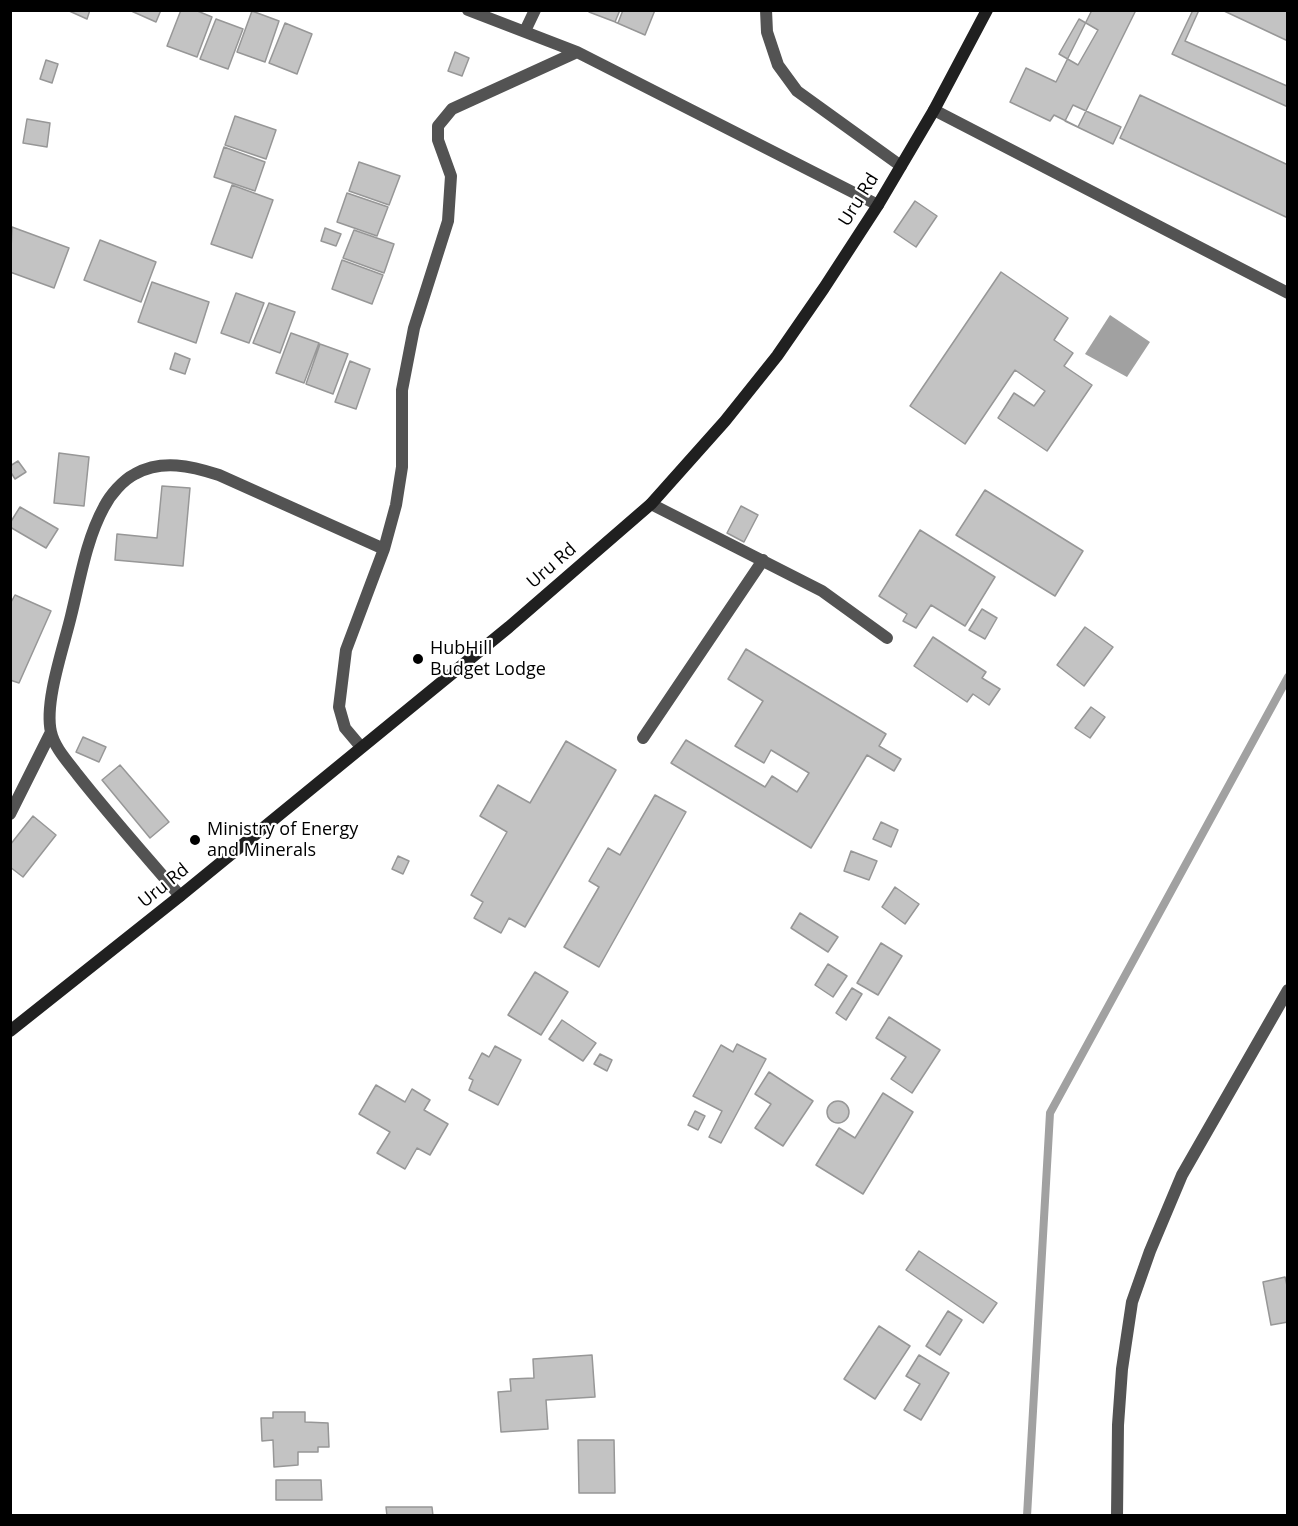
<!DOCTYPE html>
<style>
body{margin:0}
#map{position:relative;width:1298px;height:1526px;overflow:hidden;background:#fff;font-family:"Open Sans",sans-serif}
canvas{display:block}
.frame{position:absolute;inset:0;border:12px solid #000;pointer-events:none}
</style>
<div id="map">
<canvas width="1298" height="1526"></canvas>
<div class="frame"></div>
</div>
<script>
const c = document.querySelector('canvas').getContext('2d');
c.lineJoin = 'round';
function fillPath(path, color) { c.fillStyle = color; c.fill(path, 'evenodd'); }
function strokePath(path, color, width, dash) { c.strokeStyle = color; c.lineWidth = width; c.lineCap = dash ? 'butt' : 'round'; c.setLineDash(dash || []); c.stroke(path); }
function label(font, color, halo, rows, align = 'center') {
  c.font = font + ' "Open Sans",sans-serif'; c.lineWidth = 4.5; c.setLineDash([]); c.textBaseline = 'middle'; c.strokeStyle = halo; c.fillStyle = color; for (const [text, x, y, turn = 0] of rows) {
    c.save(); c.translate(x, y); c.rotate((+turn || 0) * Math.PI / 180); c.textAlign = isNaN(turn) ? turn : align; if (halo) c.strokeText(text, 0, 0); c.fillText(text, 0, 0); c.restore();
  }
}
const water = new Path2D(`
 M1110,315L1150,342L1127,377L1085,354Z`);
const stream = new Path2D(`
 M1027,1516L1050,1113L1288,677`);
const building = new Path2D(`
 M67,10H90L87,19Z
 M129,10H161L156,22Z
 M181,10H195L212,17L197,57L167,46Z
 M590,10H623L618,23L589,12Z
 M620,10H655L645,35L615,22Z
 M1089,10H1136L1078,127L1054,115L1050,121L1010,102L1026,68L1056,82L1091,12Z
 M1193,10H1222L1288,41V107L1172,54Z
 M1199,10H1288L1287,86L1185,41Z
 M252,11L279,21L265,62L237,52Z
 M216,19L243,29L228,69L200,59Z
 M1079,19L1098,30L1078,65L1059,54Z
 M285,23L312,34L297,74L269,63Z
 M455,52L469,58L462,76L448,71Z
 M46,60L58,64L52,83L40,79Z
 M1140,95L1288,165V218L1120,138Z
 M1073,105L1121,127L1113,144L1065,121Z
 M235,116L276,130L266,159L225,145Z
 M27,119L50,123L47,147L23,143Z
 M224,147L265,162L255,191L214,177Z
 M359,162L400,176L389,205L349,191Z
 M232,185L273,200L252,258L211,244Z
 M347,193L388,207L377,236L337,222Z
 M915,201L937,216L916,247L894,232Z
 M12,227L69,248L54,288L10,272Z
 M325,228L341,234L336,246L321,241Z
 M354,230L394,244L384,273L343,258Z
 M100,240L156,262L141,302L84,280Z
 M342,260L383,275L372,304L332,289Z
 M1001,272L1068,318L1054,340L1073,353L1064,366L1092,385L1047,451L998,418L1014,393L1034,406L1045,391L1015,370L965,444L910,406Z
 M152,282L209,302L196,343L138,322Z
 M236,293L264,303L249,343L221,333Z
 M269,303L295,312L280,353L253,343Z
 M291,333L319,343L304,383L276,373Z
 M320,344L348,354L333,394L306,384Z
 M175,353L190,359L185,374L170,369Z
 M350,361L370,369L356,409L335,402Z
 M59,453L89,457L84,506L54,503Z
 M18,461L26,472L15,479L10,471V466Z
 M162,486L190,488L183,566L115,560L117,534L157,538Z
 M985,490L1083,551L1055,596L956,535Z
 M741,506L758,515L744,542L727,533Z
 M20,507L58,529L46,548L10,527V523Z
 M920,530L995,577L965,626L931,605L916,628L903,621L907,614L879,596Z
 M15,595L51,611L19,683L10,680V604Z
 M982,609L997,618L985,639L969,630Z
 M1085,627L1113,647L1084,686L1057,665Z
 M933,637L986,672L982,678L1000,689L989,705L973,694L967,702L914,666Z
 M746,649L886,734L879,746L901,759L894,771L867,755L811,848L671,763L686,740L765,787L772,776L797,792L809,773L771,750L764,763L735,746L763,701L728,679Z
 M1091,707L1105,717L1090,738L1075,728Z
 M83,737L106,747L99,762L76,752Z
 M566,741L616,770L525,927L509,918L501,933L474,918L483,902L471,895L507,832L480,816L498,785L530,803Z
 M120,765L169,822L150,838L102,780Z
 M655,795L686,812L599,967L564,947L599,887L589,881L608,848L620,855Z
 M33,816L56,835L23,877L10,867V845Z
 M881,822L898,830L891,847L873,839Z
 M851,851L877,861L869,880L844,871Z
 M398,856L409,861L403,874L392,869Z
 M895,887L919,904L905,924L882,907Z
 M800,913L838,937L828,952L791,928Z
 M881,943L902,956L878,995L857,983Z
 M828,964L847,976L833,997L815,985Z
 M535,972L568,992L541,1035L508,1015Z
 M852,988L862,994L846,1020L836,1013Z
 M889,1017L940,1050L912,1093L891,1079L906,1057L876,1038Z
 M562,1020L596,1043L583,1061L549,1039Z
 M737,1044L766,1059L721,1143L709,1137L722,1111L693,1096L721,1045L733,1052Z
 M495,1046L521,1060L498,1105L469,1090L473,1080L469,1078L482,1053L489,1057Z
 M600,1054L612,1060L607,1071L594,1064Z
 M769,1072L813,1101L783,1146L755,1128L771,1104L755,1094Z
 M376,1085L405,1102L412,1089L430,1100L424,1110L448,1124L430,1155L417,1148L405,1169L377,1153L390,1132L359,1114Z
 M883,1093L913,1112L863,1194L816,1165L839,1128L855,1138Z
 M827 1112a11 11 0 1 1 22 0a11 11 0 1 1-22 0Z
 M695,1111L705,1116L698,1130L688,1125Z
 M919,1251L997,1303L983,1323L906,1270Z
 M1285,1277L1288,1290V1322L1271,1325L1263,1282Z
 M948,1311L962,1320L940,1355L926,1346Z
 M879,1326L910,1346L875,1399L844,1379Z
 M592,1355L595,1397L546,1400L548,1429L501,1432L498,1392L511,1391L510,1379L534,1378L533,1359Z
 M919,1355L949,1373L921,1420L904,1410L920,1384L906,1376Z
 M273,1412H305V1422L328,1423L329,1447H318V1452H298V1465L274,1467L273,1440L262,1441L261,1418H273Z
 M578,1440H614L615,1493H579Z
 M276,1480H321L322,1500H276Z
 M386,1507H432L433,1516H387Z`);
const street = new Path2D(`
 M468,10L577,52L878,205
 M766,10L767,32L778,65L797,91L901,166
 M525,31L535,10
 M934,110L1288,293
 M651,504L822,591L887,638
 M643,738L763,560
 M361,747L345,728L339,707L346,650L384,549L396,505L402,467V390L414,328L448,221L451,176L438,140V126L452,109L577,52
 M10,814L51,732
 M180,896C146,856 110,816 77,774C68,762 54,747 51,732C44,702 64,646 71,616C80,580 86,540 104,507C110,495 123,480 135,474C162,459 191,466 219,475L384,549
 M1117,1516L1118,1425L1122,1369L1132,1302L1150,1251L1182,1175L1288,990`);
const secondary = new Path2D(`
 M10,1031L180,896L509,627L651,504L725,421L777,356L824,288L878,205L934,110L987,10`);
const markers = [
 [418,659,6,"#000"],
 [195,840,6,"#000"]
];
const streetNames = [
 ["Uru Rd",859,200,-58],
 ["Uru Rd",552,566,-41],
 ["Uru Rd",164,886,-39]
];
const poiNames = [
 ["HubHill",430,649],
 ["Budget Lodge",430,670],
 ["Ministry of Energy",207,830],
 ["and Minerals",207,851]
];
fillPath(water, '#a1a1a1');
strokePath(stream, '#a1a1a1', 8);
fillPath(building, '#c3c3c3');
strokePath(building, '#979797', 1.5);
strokePath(street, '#535353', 12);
strokePath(secondary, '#202020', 12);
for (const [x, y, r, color] of markers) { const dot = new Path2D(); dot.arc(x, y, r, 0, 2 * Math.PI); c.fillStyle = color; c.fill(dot); strokePath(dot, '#fff', 2); }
label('18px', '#000', '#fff', streetNames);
label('18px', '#000', '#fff', poiNames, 'left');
</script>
